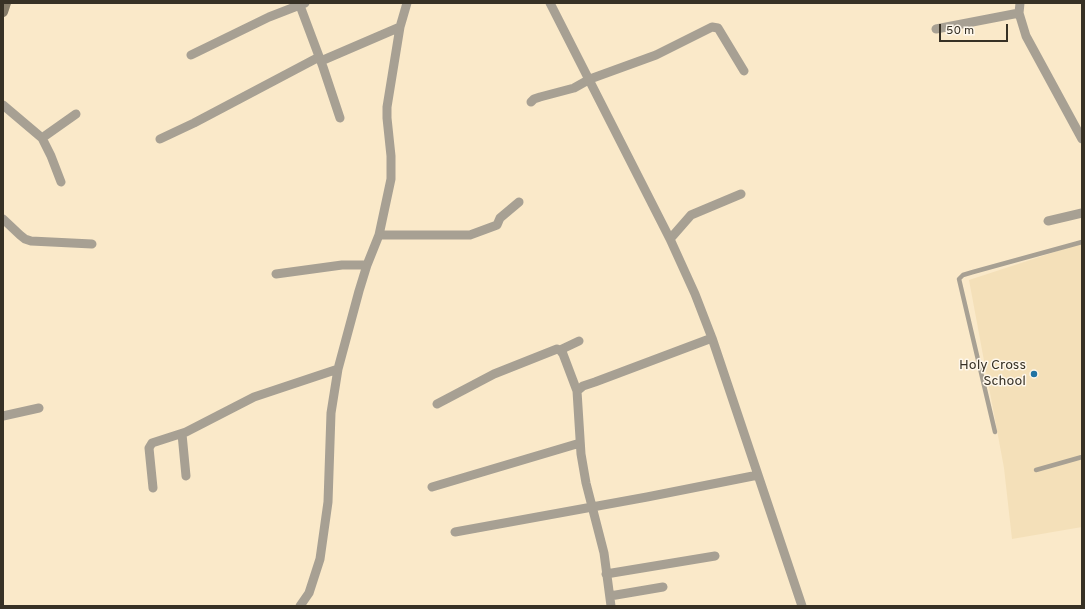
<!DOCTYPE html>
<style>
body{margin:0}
#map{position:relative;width:1085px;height:609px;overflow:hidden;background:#fae9c9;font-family:Overpass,sans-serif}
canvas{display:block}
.frame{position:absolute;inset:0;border:4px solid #373125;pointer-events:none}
.scale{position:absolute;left:939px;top:24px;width:69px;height:18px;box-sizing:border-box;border:2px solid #373125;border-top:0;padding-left:5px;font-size:12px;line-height:14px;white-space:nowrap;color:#373125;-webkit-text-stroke:3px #fef7eb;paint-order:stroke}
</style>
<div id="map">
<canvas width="1085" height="609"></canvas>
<div class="frame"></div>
<div class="scale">50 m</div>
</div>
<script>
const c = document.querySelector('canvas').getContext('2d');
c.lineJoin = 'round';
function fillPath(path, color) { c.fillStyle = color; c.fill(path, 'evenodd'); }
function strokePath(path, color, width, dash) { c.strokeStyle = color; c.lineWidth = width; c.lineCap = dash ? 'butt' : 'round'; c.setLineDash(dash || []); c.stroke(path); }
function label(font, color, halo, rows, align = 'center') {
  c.font = font + ' Overpass,sans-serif'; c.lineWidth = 3; c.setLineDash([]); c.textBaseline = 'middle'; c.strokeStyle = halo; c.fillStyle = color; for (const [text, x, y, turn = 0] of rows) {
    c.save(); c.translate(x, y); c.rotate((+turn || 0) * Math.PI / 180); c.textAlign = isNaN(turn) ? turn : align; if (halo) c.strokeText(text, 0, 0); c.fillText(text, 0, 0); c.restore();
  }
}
const built = new Path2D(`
 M1082,243V527L1012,539L1004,468L969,280Z`);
const lane = new Path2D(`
 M995,432L959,279L963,275L973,272L1082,242
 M1036,470L1082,457`);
const street = new Path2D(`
 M299,3L323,67L340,118
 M550,3L670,239L695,294L712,338L802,606
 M1020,3L1019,13L1026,36L1082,139
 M936,29L1019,13
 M191,55L269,17L305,3
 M321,61L400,27
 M531,102L534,99L540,97L574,88L590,79L656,55L712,27L718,28L744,71
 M3,105L42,138L51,156L61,182
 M42,138L76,114
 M160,139L194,123L319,57
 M3,219L20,235L25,239L31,241L92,244
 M1048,221L1082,213
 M379,235H470L497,225L500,218L519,202
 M670,239L691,215L741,194
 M276,274L342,265H367
 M560,350L579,341
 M437,404L494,374L557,349L560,350L563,354L577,391
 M3,416L39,408
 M182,434L186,476
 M432,487L580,443
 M153,488L149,448L152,443L186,432L254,397L338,369
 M455,532L647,497L758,475
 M606,574L715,556
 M610,596L663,587
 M300,606L309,593L320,559L328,502L331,413L338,369L359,291L367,265L379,235L391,179V156L387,118V107L400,27L407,3
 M611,606L604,553L586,483L581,454L577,391L583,386L595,382L712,338`);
const secondary = new Path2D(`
 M3,12L6,3`);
const markers = [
 [1034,374,4,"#2073a3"]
];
const poiNames = [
 ["Holy Cross",1026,366],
 ["School",1026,382]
];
fillPath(built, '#f4e0b9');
strokePath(lane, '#a7a093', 4.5);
strokePath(street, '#a7a093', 9);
strokePath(secondary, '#867c69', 10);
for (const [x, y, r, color] of markers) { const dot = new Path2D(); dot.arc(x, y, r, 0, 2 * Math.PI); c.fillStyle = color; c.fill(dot); strokePath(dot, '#fef7eb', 1.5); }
label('14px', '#373125', '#fef7eb', poiNames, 'right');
</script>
